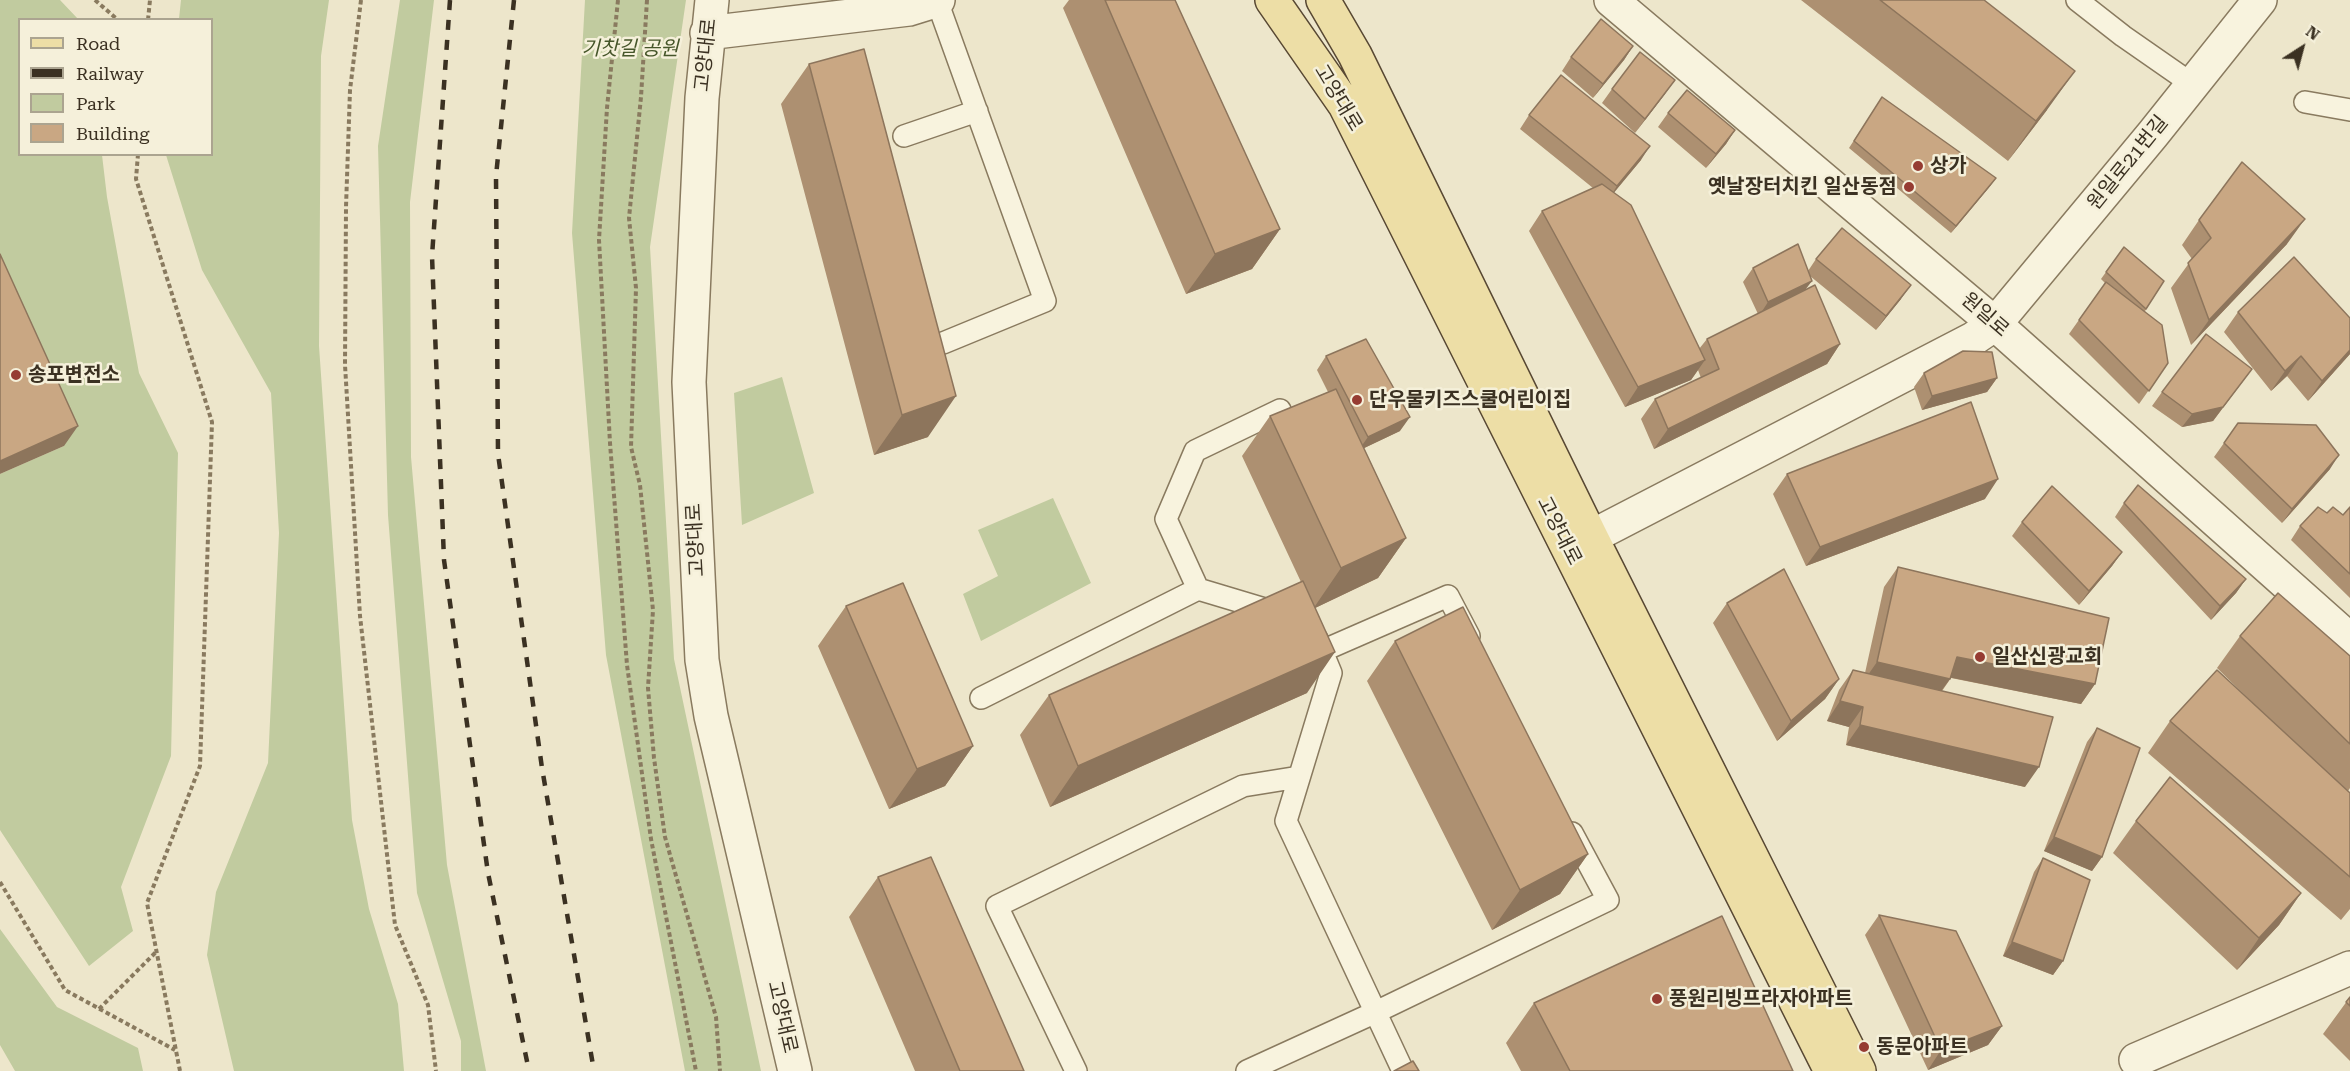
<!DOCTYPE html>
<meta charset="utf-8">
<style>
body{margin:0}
#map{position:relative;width:2350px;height:1071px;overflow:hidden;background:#ede6cb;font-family:"Roboto Serif",serif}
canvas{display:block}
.legend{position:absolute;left:18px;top:18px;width:195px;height:138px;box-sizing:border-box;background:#f5f0da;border:2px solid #aba490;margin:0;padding:8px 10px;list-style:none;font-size:18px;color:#3b3122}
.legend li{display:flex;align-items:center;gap:12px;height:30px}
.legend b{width:30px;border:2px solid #aba490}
.north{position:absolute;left:2272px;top:18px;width:60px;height:60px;-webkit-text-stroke:4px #f5f0da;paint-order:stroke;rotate:36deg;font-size:16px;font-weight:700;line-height:24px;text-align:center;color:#3b3122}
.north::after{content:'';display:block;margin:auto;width:21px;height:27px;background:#3b3122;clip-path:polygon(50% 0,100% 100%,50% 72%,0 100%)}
</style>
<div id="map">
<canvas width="2350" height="1071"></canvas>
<ul class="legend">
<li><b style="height:8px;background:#eddea6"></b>Road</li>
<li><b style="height:8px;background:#3b3122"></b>Railway</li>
<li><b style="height:16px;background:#c1cb9f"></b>Park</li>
<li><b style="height:16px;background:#c9a783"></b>Building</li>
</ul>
<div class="north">N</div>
</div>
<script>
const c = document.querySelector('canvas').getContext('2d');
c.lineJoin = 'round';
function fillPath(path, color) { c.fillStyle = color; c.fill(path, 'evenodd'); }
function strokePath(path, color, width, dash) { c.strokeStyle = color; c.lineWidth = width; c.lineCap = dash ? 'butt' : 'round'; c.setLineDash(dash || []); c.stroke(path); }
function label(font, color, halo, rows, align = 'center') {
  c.font = font + ' "Roboto Serif","Noto Sans KR",serif'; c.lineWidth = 5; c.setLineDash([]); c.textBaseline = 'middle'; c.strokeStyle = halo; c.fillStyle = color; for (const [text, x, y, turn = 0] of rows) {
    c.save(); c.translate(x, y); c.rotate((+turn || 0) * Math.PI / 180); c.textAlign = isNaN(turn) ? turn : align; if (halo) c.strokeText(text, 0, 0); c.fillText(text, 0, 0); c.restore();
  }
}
const green = new Path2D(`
 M0,0H60L78,19L20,20V154L102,155L107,197L139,373L178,453L171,756L121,887L133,931L89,966L0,830V474L64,446L0,304Z
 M181,0H329L321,56L319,346L352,820L369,909L398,1004L404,1071H234L207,955L216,892L268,763L279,533L271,393L202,270L166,155L212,154V20L179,19Z
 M400,0H434L410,202L411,457L447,865L486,1071H461V1041L417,893L388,515L378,146Z
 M585,0H686L650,247L674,659L761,1071H685L606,655L572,233Z
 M782,377L814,493L742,525L734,393Z
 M1053,498L1091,583L981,641L963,594L998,576L978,530Z
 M0,929L57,1007L138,1048L143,1071H15L0,1045Z`);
const path = new Path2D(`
 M95,0L118,20
 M361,0L350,90L346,207L345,365L360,616L395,925L428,1005L436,1071
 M618,0L607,108L599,240L610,443L627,665L651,839L696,1071
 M647,0L641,97L629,218L636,288L631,447L640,485L653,610L648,688L654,758L665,837L716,1017L720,1071
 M148,20L150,0
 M138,154L136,179L212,422L200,766L147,903L180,1071
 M0,882L65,990L175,1050
 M99,1009L156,952`);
const service = new Path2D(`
 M2077,0L2123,36L2192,84
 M937,1L1045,301L943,343
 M2305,102L2350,110
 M904,136L977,111
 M1278,613L1198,589L1166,519L1195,451L1280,410
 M1317,639L1331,673L1286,821L1403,1071
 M1322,651L1448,596L1469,636
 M981,698L1198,589
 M1076,1071L997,906L1243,786L1299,777
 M1247,1071L1376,1012L1608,900L1572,833`);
const minor = new Path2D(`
 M712,0L702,98L689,382L702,660L711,716L795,1071
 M707,33L909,9L938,0
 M1591,537L1973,339L1995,324L2153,134L2260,0
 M2136,1060L2350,968`);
const tertiary = new Path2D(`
 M1611,0L1995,324L2350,640`);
const primary = new Path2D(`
 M1272,0L1345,105L1831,1071
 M1323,0L1355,55L1591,537L1859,1071`);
const rail = new Path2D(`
 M450,0L432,256L444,560L488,873L529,1071
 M514,0L496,176L498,454L542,768L594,1071`);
const wall = new Path2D(`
 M1069,0H1175L1280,229L1252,269L1186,294L1063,8Z
 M1801,0H1984L2047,110L2008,161Z
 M1633,46L1624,60L1593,98L1562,71L1571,57Z
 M809,64L928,437L874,455L781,104Z
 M1612,89L1665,94L1635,133L1602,103Z
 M1882,97L1991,185L1951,233L1849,148Z
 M1668,113L1735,130L1726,144L1706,168L1658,127Z
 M1529,115L1641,160L1613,193L1699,349L1707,339L1758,314L1743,282L1753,268L1808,271L1816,259L1901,299L1876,330L1810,276L1805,290L1840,344L1827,364L1654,449L1641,419L1655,399L1701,378L1698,370L1691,380L1625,407L1529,231L1542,211L1593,188L1520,129Z
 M2199,220L2287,244L2191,345L2171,288L2192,259L2182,245Z
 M2124,247L2164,281L2145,311L2168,363L2139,404L2069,334L2105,283L2101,279Z
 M2238,312L2350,354L2308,401L2287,376L2271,391L2224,332Z
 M1326,356L1400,431L1364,448L1406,538L1378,578L1315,608L1307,693L1050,807L1020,735L1049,695L1301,582L1242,456L1270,416L1328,392L1317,370Z
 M2252,369L2213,421L2182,427L2152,406L2162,392Z
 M1924,373L1997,378L1987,392L1922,410L1914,387Z
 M2224,443L2330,469L2282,523L2214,457Z
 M1787,474L1985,499L1806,566L1773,494Z
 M2124,503L2246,579L2236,593L2211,620L2115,517Z
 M2350,507V598L2291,540L2300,526L2327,513L2343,515Z
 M2022,522L2122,552L2112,566L2079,605L2012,536Z
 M1898,567L2095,684L2081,704L1951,678L1942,691L2025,787L1846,745L1849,727L1827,721L1839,690L1853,670L1865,673L1884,587Z
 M1727,603L1839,679L1825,699L1777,741L1713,623Z
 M846,606L973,746L945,786L889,809L818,646Z
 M2240,636L2350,656V788L2348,791L2350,793V909L2341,920L2148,753L2170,721L2269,719L2217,668Z
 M1395,641L1588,854L1560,894L1492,930L1367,681Z
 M2097,728L2102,857L2092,871L2044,851L2087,742Z
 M2136,821L2301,893L2279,925L2237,970L2113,853Z
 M2043,858L2063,961L2053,975L2003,956L2034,872Z
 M878,877L1024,1071H915L849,917Z
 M1879,915L2002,1026L1988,1045L1928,1070L1865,935Z
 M2350,997V1061L2323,1034Z
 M1534,1003L1793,1071H1521L1506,1043Z`);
const shadedWall = new Path2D(`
 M1633,46L1624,60L1593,98L1603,84Z
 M2075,71L2047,110L2008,161L2036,121Z
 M1675,80L1665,94L1635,133L1645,119Z
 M1735,130L1726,144L1706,168L1716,154Z
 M1650,146L1641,160L1608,200L1617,186Z
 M1996,178L1991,185L1951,233L1956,226Z
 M2305,219L2287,244L2191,345L2209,320Z
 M1280,229L1252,269L1186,294L1215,254Z
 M1812,281L1802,294L1759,316L1768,302Z
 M1911,285L1901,299L1876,330L1886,316Z
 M1840,344L1827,364L1654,449L1668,429Z
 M2350,350V354L2308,401L2322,381Z
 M2301,356L2287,376L2271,391L2285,371Z
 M1705,360L1691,380L1625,407L1638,387Z
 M2252,369L2213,421L2182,427L2192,414Z
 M1997,378L1987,392L1922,410L1932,396Z
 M956,396L928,437L874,455L902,415Z
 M1410,417L1400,431L1358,451L1368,437Z
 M78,426L64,446L0,474V461Z
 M2339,455L2330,469L2282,523L2292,509Z
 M1998,479L1985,499L1806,566L1820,547Z
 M1406,538L1378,578L1313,609L1341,568Z
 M2122,552L2112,566L2079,605L2089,591Z
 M2246,579L2236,593L2211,620L2220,606Z
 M1335,652L1307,693L1050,807L1078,766Z
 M1957,657L2095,684L2081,704L1943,676Z
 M1877,662L1950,679L1936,698L1863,682Z
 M1839,679L1825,699L1777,741L1791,721Z
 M1840,701L1863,707L1849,727L1827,721Z
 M1860,725L2039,767L2025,787L1846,745Z
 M973,746L945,786L889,809L917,769Z
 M2054,837L2102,857L2092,871L2044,851Z
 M1588,854L1560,894L1492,930L1520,890Z
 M2301,893L2279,925L2237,970L2259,938Z
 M2012,942L2063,961L2053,975L2003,956Z
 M2002,1026L1988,1045L1928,1070L1941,1050Z`);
const building = new Path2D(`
 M1105,0H1175L1280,229L1215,254Z
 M1880,0H1984L2075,71L2036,121Z
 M1601,19L1633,46L1603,84L1571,57Z
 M864,49L956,396L902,415L809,64Z
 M1640,52L1675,80L1645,119L1612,89Z
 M1561,75L1650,146L1617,186L1529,115Z
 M1687,90L1735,130L1716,154L1668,113Z
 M1882,97L1996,178L1956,226L1854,141Z
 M2242,162L2305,219L2209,320L2188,263L2211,238L2199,220Z
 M1602,184L1631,205L1705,360L1638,387L1542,211Z
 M1842,228L1911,285L1886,316L1816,259Z
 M1798,244L1812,281L1768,302L1753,268Z
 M2124,247L2164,281L2146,309L2106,272Z
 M0,254L78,426L0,461Z
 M2294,257L2350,318V350L2322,381L2301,356L2285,371L2238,312Z
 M2106,282L2162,325L2168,363L2149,391L2079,320Z
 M1815,285L1840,344L1668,429L1655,399L1719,369L1707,339Z
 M2206,334L2252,369L2223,407L2192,414L2162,392Z
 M1366,339L1410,417L1368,437L1326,356Z
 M1963,351L1992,352L1997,378L1932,396L1924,373Z
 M1336,389L1406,538L1341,568L1270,416Z
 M1971,402L1998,479L1820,547L1787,474Z
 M2238,423L2316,425L2339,455L2292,509L2224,443Z
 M2138,485L2246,579L2220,606L2124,503Z
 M2052,486L2122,552L2089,591L2022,522Z
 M2318,507L2327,513L2333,507L2343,515L2350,507V574L2300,526Z
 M1898,567L2109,618L2095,684L1957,657L1950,679L1877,662Z
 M1784,569L1839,679L1791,721L1727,603Z
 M1303,581L1335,652L1078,766L1049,695Z
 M903,583L973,746L917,769L846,606Z
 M2278,593L2350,656V744L2240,636Z
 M1463,607L1588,854L1520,890L1395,641Z
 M1853,670L2053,717L2039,767L1860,725L1863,707L1840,701Z
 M2217,670L2350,793V877L2170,721Z
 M2097,728L2140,748L2102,857L2054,837Z
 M2170,777L2301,893L2259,938L2136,821Z
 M931,857L1024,1071H960L878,877Z
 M2043,858L2090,880L2063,961L2012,942Z
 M1879,915L1956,931L2002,1026L1941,1050Z
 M1722,916L1793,1071H1570L1534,1003Z
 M2350,997V1006L2346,1002Z
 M1413,1061L1419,1071H1394Z`);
const markers = [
 [1918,166,6,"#963c32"],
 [1909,187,6,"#963c32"],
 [16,375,6,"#963c32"],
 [1357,400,6,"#963c32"],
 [1980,657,6,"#963c32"],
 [1657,999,6,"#963c32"],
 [1864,1047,6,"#963c32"]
];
const parkNames = [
 ["기찻길 공원",630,49]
];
const streetNames = [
 ["고양대로",706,55,-84],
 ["고양대로",1338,98,59],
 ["원일로21번길",2128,163,-51],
 ["원일로",1985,315,41],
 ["고양대로",1559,531,63],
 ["고양대로",696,540,-93],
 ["고양대로",782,1017,77]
];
const poiNames = [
 ["상가",1930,166],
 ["옛날장터치킨 일산동점",1897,187,"right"],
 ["송포변전소",28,375],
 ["단우물키즈스쿨어린이집",1369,400],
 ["일산신광교회",1992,657],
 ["풍원리빙프라자아파트",1669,999],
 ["동문아파트",1876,1047]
];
fillPath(green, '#c1cb9f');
strokePath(service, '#897a5f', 24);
strokePath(minor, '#897a5f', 36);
strokePath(tertiary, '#897a5f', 36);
strokePath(primary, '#584833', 36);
strokePath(path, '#897a5f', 4, [4.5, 3]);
strokePath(service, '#f8f3de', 21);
strokePath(minor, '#f8f3de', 33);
strokePath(tertiary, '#f8f3de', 33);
strokePath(primary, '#eddea6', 33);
strokePath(rail, '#3b3122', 4.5, [10, 10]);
fillPath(wall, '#ad9071');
fillPath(shadedWall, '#8d755c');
fillPath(building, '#c9a783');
strokePath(building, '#8d755c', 1.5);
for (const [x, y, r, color] of markers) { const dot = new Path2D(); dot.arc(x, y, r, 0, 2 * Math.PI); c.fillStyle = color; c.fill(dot); strokePath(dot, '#f5f0da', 2); }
label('italic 20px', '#46562a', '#f5f0da', parkNames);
label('20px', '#3b3122', '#f5f0da', streetNames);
label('bold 20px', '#3b3122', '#f5f0da', poiNames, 'left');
</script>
